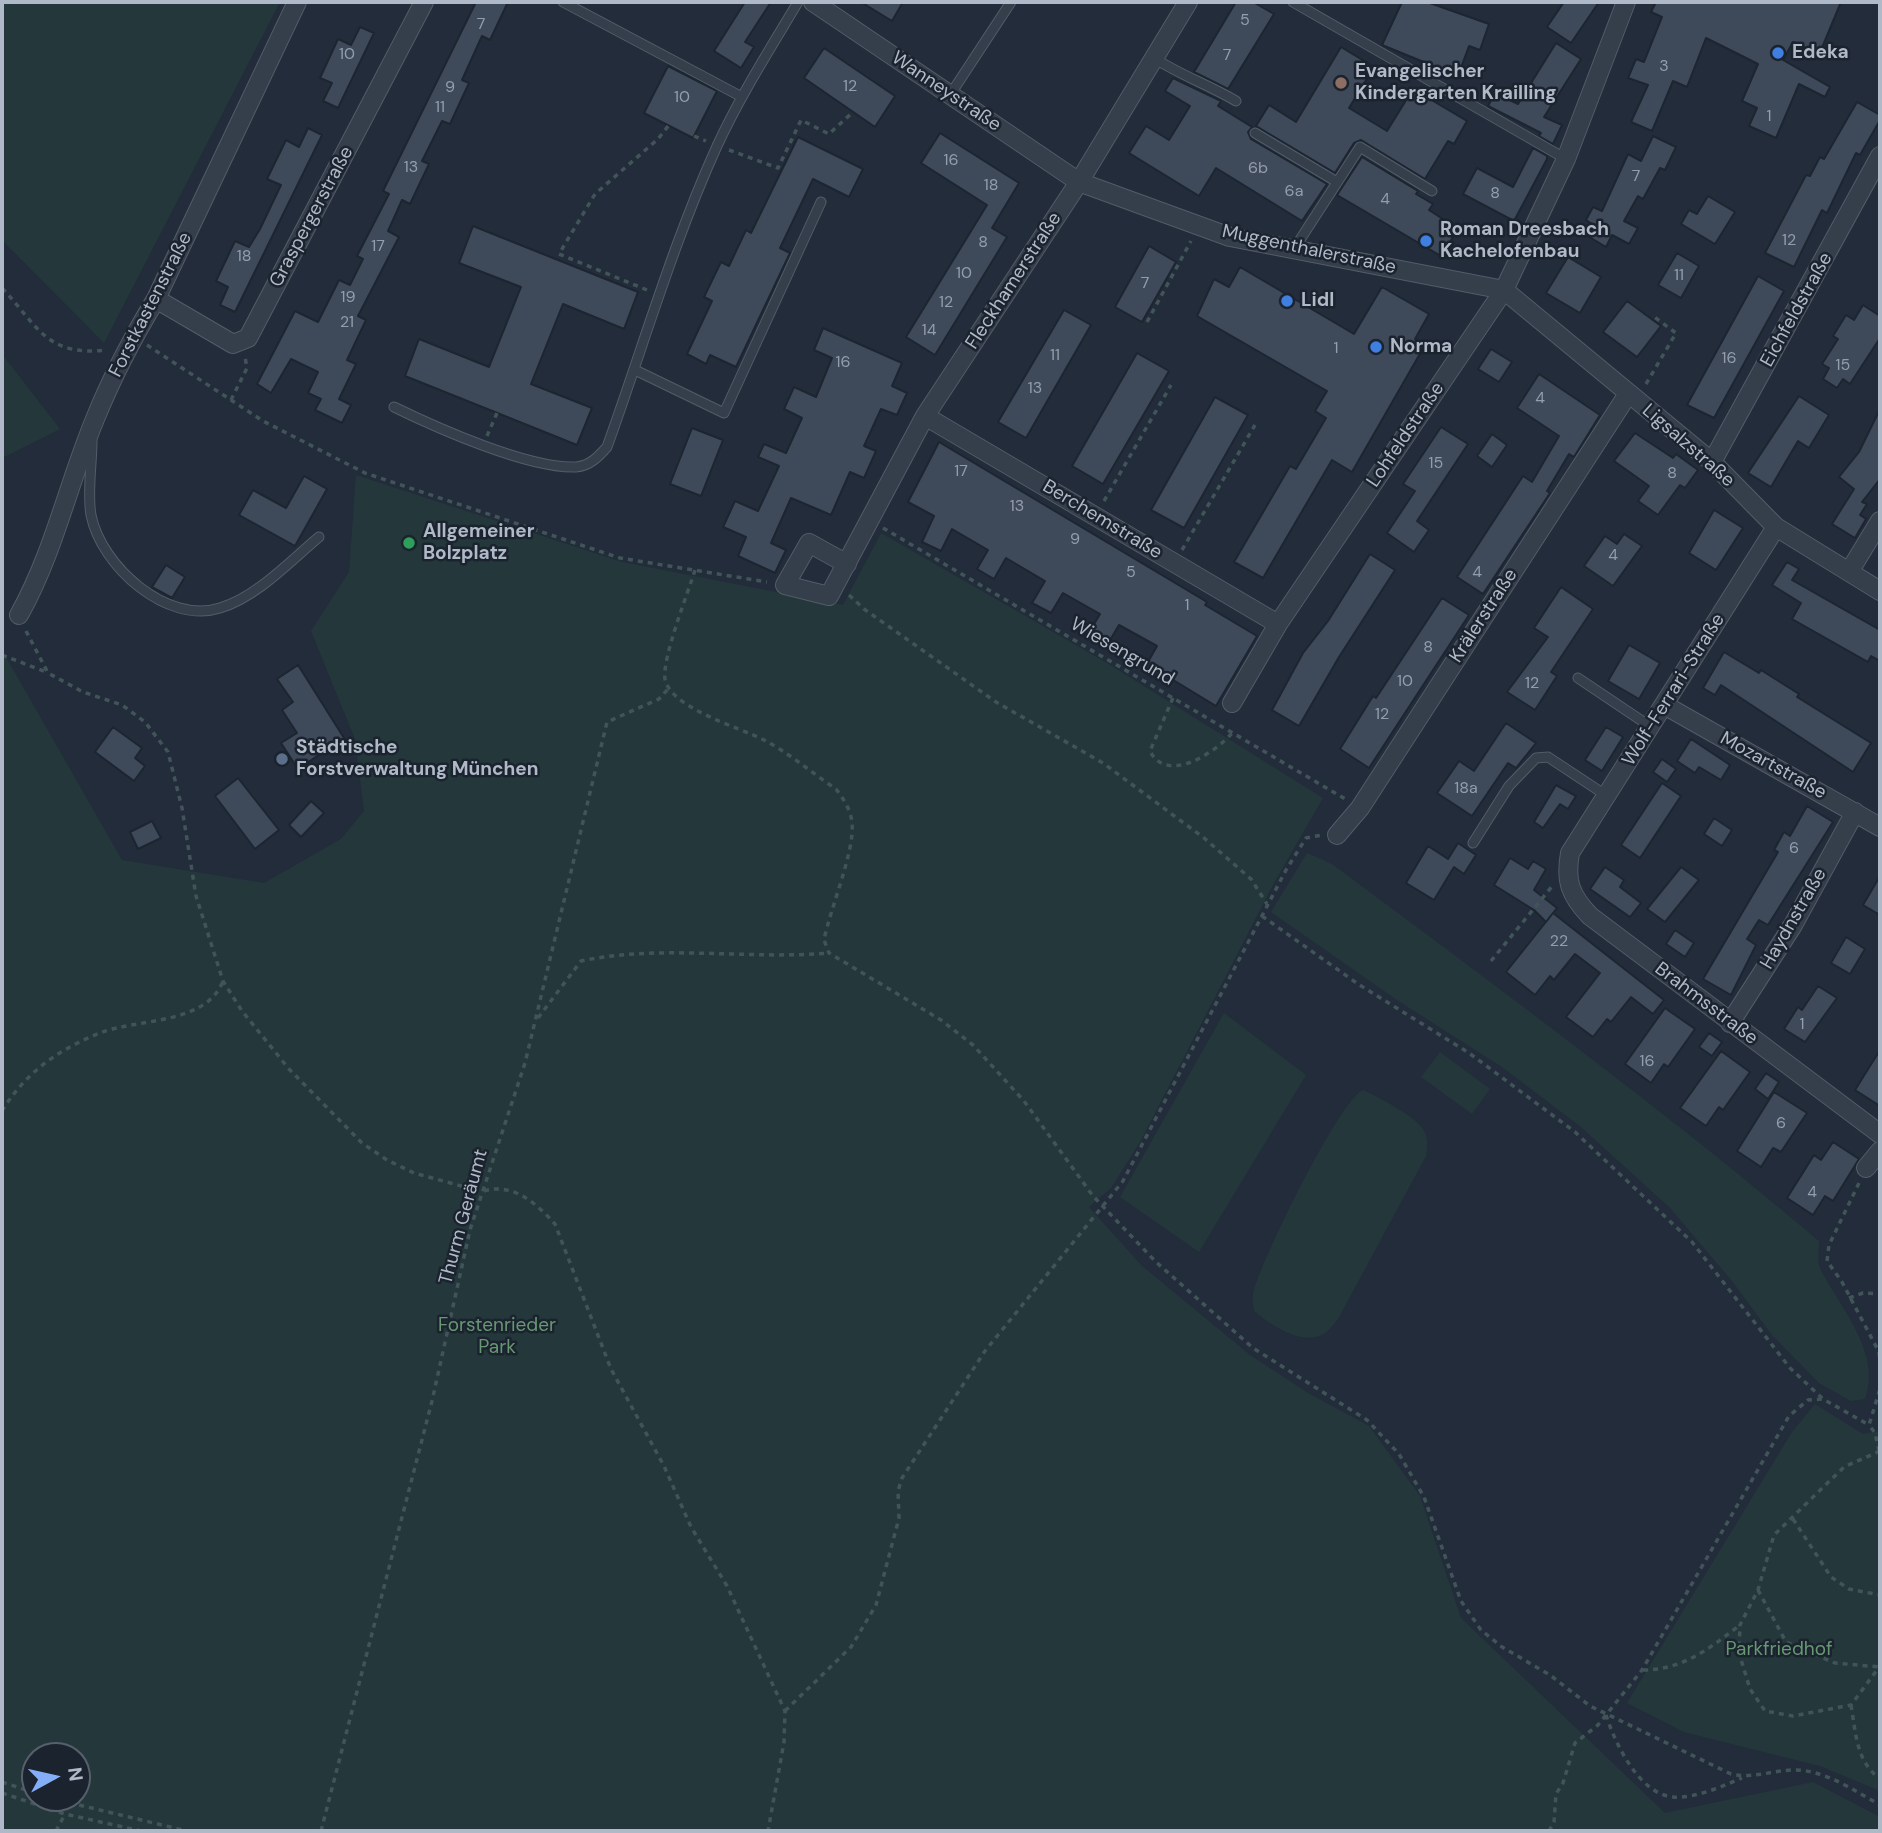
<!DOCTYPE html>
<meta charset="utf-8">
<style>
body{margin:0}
#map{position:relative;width:1882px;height:1833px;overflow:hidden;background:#222c3a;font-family:"DM Sans",sans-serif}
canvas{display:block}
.frame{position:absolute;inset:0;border:4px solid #b0b9c7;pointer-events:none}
.north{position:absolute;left:21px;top:1742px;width:70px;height:70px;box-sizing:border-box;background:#1b232f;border:2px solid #575f6c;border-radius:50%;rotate:82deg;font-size:19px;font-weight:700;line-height:28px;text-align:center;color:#b0b9c7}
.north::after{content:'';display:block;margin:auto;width:24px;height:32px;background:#84aff8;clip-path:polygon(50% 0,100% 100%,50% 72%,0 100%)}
</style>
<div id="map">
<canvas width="1882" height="1833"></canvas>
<div class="frame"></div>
<div class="north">N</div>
</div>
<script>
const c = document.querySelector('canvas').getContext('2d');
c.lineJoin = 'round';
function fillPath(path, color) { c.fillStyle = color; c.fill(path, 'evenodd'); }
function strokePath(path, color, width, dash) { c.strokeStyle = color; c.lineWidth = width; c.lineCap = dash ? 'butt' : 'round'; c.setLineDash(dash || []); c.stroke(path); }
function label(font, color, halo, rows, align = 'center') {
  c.font = font + ' "DM Sans",sans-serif'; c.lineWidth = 5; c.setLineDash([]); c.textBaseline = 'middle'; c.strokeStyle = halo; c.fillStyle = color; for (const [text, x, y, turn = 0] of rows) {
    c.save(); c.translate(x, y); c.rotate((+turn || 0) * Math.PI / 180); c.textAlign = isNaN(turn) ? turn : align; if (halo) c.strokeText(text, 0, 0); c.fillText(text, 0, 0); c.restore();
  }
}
const green = new Path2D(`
 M2,2H280L104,343L2,240Z
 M2,354L60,429L2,458Z
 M356,475L622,562L843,605L881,533L1107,663L1323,798L1274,883L1140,1142L1111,1188L1089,1207L1141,1265L1250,1355L1308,1393L1369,1426L1420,1496L1461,1618L1665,1813L1813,1782L1880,1817V1831H2V650L122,860L264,883L341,839L364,811L355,739L311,631L349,572ZM35,1756H77V1798H35Z
 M1307,853L1332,864C1497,987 1662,1108 1819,1241C1819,1249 1817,1261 1820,1268C1840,1309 1882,1351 1865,1399L1851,1401L1819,1383L1772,1335L1732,1281L1670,1208L1581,1127L1502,1067L1397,1000L1271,912Z
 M1224,1013L1306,1075L1199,1252L1120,1197Z
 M1440,1052L1490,1089L1472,1114L1421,1077Z
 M1363,1090C1378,1097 1415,1116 1423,1129C1429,1138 1427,1147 1426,1156L1338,1319C1334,1324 1328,1332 1322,1335C1299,1345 1270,1324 1254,1311C1253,1305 1252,1299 1253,1294C1259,1264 1340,1099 1363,1090Z
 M1815,1404L1863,1434L1880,1431V1791L1820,1766L1684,1732L1627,1703L1792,1432Z`);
const building = new Path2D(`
 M476,2H508L490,40L482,36L462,80L469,83L450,124L442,121L422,161L429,164L410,204L402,200L388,231L399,237L358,316L366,320L347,360L356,364L339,399L351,405L342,423L315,410L321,399L308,393L318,372L291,359L271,393L257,384L295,311L318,322L339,280L350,285L363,259L357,256L389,194L383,191Z
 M745,2H771L745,42L754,47L741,68L714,51Z
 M861,2H903L892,21Z
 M1236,2H1253L1274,14L1228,89L1194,72Z
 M1402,2H1427L1489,24L1480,50L1469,46L1458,76L1382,45Z
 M1564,2H1599L1571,43L1547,27Z
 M1656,2H1841L1819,55L1793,42L1783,60L1830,87L1825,97L1799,84L1776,138L1749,126L1757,108L1742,101L1758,64L1706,38L1687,87L1673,81L1652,131L1631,122L1648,85L1628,78L1636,59L1644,62L1662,17L1651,12Z
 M360,27L374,33L338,108L323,101L332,83L320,78L338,39L351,45Z
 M1556,43L1581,59L1544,117L1562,125L1553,144L1539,136L1541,133L1488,106L1495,93L1518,104Z
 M1341,47L1374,67L1349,108L1387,131L1413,89L1467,121L1454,144L1448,141L1425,179L1361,140L1354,143L1335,173L1256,126L1269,105L1296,122Z
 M824,48L895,96L875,127L804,78Z
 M668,66L717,91L693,138L644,113Z
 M1173,78L1221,101L1218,106L1252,127L1248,132L1251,139L1327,184L1302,221L1216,168L1199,196L1129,153L1146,126L1169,140L1190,106L1165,91Z
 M1857,102L1880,115V120L1860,155L1856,153L1827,213L1822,210L1794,267L1765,253L1806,175L1810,176L1820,157L1824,159Z
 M308,128L322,135L235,312L220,305L228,287L216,281L235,241L249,247L260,229L281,185L267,179L286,140L299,147Z
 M940,133L1019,183L992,228L1007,237L935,355L906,337L987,205L921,163Z
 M1653,136L1676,147L1665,170L1660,168L1643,199L1638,196L1624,221L1638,228L1629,244L1612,235L1606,247L1586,235L1592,224L1586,220L1593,207L1602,211L1628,154L1641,161Z
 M798,137L863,169L849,197L813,179L780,248L790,253L736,367L710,355L706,364L687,354L712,301L704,297L721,262L729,266L746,230L751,233Z
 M1533,148L1547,156V159L1514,221L1463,194L1477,168L1513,187Z
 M1362,157L1418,191L1416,194L1433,204L1429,210L1458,229L1441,256L1337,195Z
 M1708,196L1735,212L1715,244L1681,224L1689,210L1697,214Z
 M473,226L638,292L624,329L563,304L531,384L592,408L577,445L405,376L419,339L489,367L521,287L459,263Z
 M1149,246L1176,262L1142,322L1115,307Z
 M1677,253L1699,266L1681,298L1658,285Z
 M1568,257L1601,277L1580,313L1546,293Z
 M1240,267L1354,334L1382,287L1429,314L1415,339L1425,345L1352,472L1332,460L1263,578L1234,562L1290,466L1296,469L1326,418L1315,411L1327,391L1197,316L1214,279L1229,287Z
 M1758,276L1784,291L1714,418L1687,405Z
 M1627,301L1661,326L1637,357L1603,332Z
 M1863,305L1880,316V338L1850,384L1843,379L1837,388L1823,379L1829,368L1822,364L1838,339L1833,336L1846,315L1854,320Z
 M1064,310L1091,325L1026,438L998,422Z
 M823,328L902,363L892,386L907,393L897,415L881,409L864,446L876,451L864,478L850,472L831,515L791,498L771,543L786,550L775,573L738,556L746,537L723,527L735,501L758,511L779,466L758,457L764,444L786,453L802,418L784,409L794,387L816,397L832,358L814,350Z
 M1491,349L1512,362L1499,382L1478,369Z
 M1137,353L1169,371L1103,484L1072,466Z
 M1539,374L1600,415L1574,457L1569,454L1547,491L1550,493L1483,594L1457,577L1523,476L1532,482L1559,436L1517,408Z
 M1799,396L1829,415L1809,448L1798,441L1771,487L1748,473Z
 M1215,397L1248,415L1184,528L1151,510Z
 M1880,409V479L1862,502L1867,504L1860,515L1866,519L1855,538L1832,524L1854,489L1839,477L1859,452Z
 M1441,427L1468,444L1417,521L1429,530L1414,552L1387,533L1415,491L1403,484Z
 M692,428L723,440L701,496L670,484Z
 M1635,433L1673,458L1676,454L1698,470L1685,488L1680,485L1658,515L1638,501L1649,486L1614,461Z
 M1492,434L1507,445L1492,467L1477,456Z
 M939,442L1207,602L1205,605L1257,636L1216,706L1165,675L1163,679L1144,669L1157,646L1119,625L1106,647L1087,636L1100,614L1063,593L1051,613L1032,603L1045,581L1006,558L994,579L977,569L988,550L952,529L941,551L922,542L934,516L908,502Z
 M304,476L327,489L295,546L239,515L253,490L286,508Z
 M1714,510L1743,528L1716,570L1689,553Z
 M1624,534L1642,546L1613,586L1584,566L1605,536L1617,544Z
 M1370,554L1395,570L1339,657L1299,726L1272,710L1303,653L1328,621Z
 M1787,562L1799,569L1792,580L1880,630V661L1871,656L1868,662L1792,619L1801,603L1772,585Z
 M166,565L185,577L172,598L152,587Z
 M1561,587L1593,609L1551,672L1557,676L1535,710L1507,692L1548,637L1534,628Z
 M1442,598L1469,615L1369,768L1340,749L1373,696L1376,698Z
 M1629,645L1660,663L1639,699L1608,681Z
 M1724,652L1759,673L1761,670L1799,694L1797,697L1871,743L1853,772L1721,685L1715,695L1703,688Z
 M298,665L344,738L298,769L281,743L297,733L282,710L293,702L277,679Z
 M1506,723L1536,743L1516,768L1508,763L1472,816L1437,793L1459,761L1474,771Z
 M113,727L142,748L135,758L145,766L134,781L95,752Z
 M1606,727L1623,737L1602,771L1585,760Z
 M1691,739L1730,765L1721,780L1699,767L1695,773L1677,761Z
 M1662,759L1676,769L1667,782L1653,772Z
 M238,778L279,830L255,849L215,796Z
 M1662,783L1681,796L1640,858L1621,845Z
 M1556,785L1576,796L1568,809L1560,804L1543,828L1534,822Z
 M311,801L324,813L301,837L289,825Z
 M1807,806L1833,822L1768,925L1759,920L1747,939L1756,945L1731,995L1703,979L1778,852L1774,850L1784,832L1790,836Z
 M1714,818L1732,830L1722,846L1704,834Z
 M152,821L161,838L138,849L130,832Z
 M1458,843L1476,855L1464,874L1454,867L1434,900L1406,883L1428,846L1448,859Z
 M1510,858L1528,869L1533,861L1546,869L1534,890L1557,908L1546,922L1534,910L1494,885Z
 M1605,867L1624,880L1620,887L1641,903L1630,917L1590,889Z
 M1681,867L1699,880L1665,922L1647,909Z
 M1880,876V915L1863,905Z
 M1553,913L1664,1000L1653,1014L1631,997L1611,1022L1607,1019L1593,1037L1566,1017L1600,973L1575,954L1554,980L1550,976L1535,995L1506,972Z
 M1675,930L1694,943L1685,957L1666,944Z
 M1846,937L1865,949L1850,974L1831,963Z
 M1818,986L1837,998L1805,1042L1784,1029L1798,1007L1802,1010Z
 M1665,1008L1695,1029L1668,1067L1664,1064L1651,1083L1625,1064Z
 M1709,1033L1722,1042L1712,1056L1699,1047Z
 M1880,1050V1106L1855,1090Z
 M1721,1051L1750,1072L1723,1110L1719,1107L1706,1126L1680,1108Z
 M1766,1073L1779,1082L1768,1099L1755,1089Z
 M1774,1092L1807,1113L1781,1152L1773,1148L1761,1167L1737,1151Z
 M1833,1142L1859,1159L1833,1201L1825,1196L1813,1215L1787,1198L1814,1155L1821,1160Z`);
const path = new Path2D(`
 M694,136L706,141
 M729,150L778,168L801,120L829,134L853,112
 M2,288C38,326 46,357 107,350
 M647,290L559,254L595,194L658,139L669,125
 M1147,322L1191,241
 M147,345L263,421L365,473L620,558L767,582
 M1646,384L1676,333L1653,316
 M231,400L247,368L245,357
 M487,436L497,413
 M1104,501L1171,385
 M883,528L1347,800
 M1182,550L1255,425
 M695,570C688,593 662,658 665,679C670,708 741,728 764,740C789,753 812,773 836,789C843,798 851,810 852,823C855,851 830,909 824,940L829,953L941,1020L973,1045L1024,1101L1093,1196L1156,1262L1253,1348L1367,1420L1399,1454L1424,1497L1461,1601L1481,1630L1502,1647L1550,1675L1590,1706L1731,1774C1753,1779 1773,1770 1795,1770C1825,1770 1855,1791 1880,1805
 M849,595L864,609L996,702L1103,763L1204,838L1251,879L1267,904
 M26,631L48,673L83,692L122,705L145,722L168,752L182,808L196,896L223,981L242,1011L289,1069L362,1143L387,1160L414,1173L465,1187L478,1203
 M2,655L46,672
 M1173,698L1150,751C1167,785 1216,752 1232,733
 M1262,916L1358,984L1469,1053L1575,1132L1692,1242L1790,1368L1823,1399L1869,1425
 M1491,961L1554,884
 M538,1018L581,961C661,944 747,960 829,953
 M2,1111C25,1073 59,1049 100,1033C139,1018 206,1025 223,981
 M1859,1183L1829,1245L1827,1261L1842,1282L1879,1352L1880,1363
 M484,1191C513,1182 537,1204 555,1224L611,1369L664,1466L691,1527L727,1586L785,1711L784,1742L768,1831
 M1849,1298L1863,1293L1880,1294
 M1879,1451L1875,1433L1869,1425L1880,1389
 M1880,1451L1844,1467L1774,1535L1758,1590L1740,1625L1739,1653L1750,1689L1765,1711L1793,1716L1851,1705L1880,1666
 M1793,1519L1831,1577L1849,1589L1880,1595
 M1758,1590L1786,1642L1835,1663L1880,1667
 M1643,1670C1683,1670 1710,1648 1740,1625
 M1851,1705C1856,1734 1856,1761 1880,1779
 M785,1711L851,1647L876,1605L899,1518L898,1491L902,1478L985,1351L1123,1181L1286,870L1306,838L1322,835
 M1606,1715C1615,1743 1639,1794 1673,1797C1694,1799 1723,1786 1742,1778
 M2,1782L35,1793
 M2,1793L65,1814L141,1831
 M50,1798L187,1831
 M56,1831L65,1814
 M321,1831L432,1401L470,1230L525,1063L607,722L659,699L669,688
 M1549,1831L1554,1822L1556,1794L1563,1783L1575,1743L1598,1725L1642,1670L1789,1416L1808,1400L1823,1399`);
const lane = new Path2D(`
 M563,2L742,97
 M1293,2L1566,159
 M1154,58C1180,75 1209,85 1236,101
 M950,95L1011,2
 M1255,133L1337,182
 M1294,249L1360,147L1432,191
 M635,370L724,413L821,202
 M394,407C437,428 529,469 576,467C590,466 599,456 607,447C643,347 673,243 717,146C740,96 770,49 798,2
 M92,441C92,464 87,493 91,515C101,566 167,625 220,608C257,597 290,561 319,537
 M1578,678L1651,727
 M1473,843L1509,786L1536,758L1548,757L1607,796`);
const street = new Path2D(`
 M813,2L1079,182L1230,237L1504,290L1712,462L1776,527L1880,591
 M156,299L233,344L248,338L424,2
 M925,416L1278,624
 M1712,462L1880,156
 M1776,527L1570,853C1565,881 1570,895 1590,916L1880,1134
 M847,564L809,543L785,585L829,596L925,416L1079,182L1188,2
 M1849,572L1880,521
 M19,615C54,552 68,484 95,419C112,377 133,337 156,299L297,2
 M1232,703L1278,624L1504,290L1566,159L1626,2
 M1666,706L1880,827
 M1337,835L1360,808L1628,394
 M1730,1023L1793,925L1855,812
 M1866,1168L1880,1151`);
const markers = [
 [1778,53,7,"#3f7fe0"],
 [1341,83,7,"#8d6e63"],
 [1426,241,7,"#3f7fe0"],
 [1287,301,7,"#3f7fe0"],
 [1376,347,7,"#3f7fe0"],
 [409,543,7,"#2e9e5b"],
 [282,759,7,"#5c6f8a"]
];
const numberNames = [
 ["5",1245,21],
 ["7",481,25],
 ["10",347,55],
 ["7",1227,56],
 ["3",1664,67],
 ["12",850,87],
 ["9",450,88],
 ["10",682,98],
 ["11",440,108],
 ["1",1769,117],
 ["16",951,161],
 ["13",411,168],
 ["6b",1258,169],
 ["7",1636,177],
 ["18",991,186],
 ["6a",1294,192],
 ["8",1495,194],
 ["4",1385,200],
 ["12",1789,241],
 ["8",983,243],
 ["17",378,247],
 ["18",244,257],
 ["10",964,274],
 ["11",1679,276],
 ["7",1145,284],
 ["19",348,298],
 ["12",946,303],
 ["21",347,323],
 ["14",929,331],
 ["1",1336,349],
 ["11",1055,356],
 ["16",1729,359],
 ["16",843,363],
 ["15",1843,366],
 ["13",1035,389],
 ["4",1540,399],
 ["15",1436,464],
 ["17",961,472],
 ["8",1672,474],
 ["13",1017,507],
 ["9",1075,540],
 ["4",1613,556],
 ["5",1131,573],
 ["4",1477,573],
 ["1",1187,606],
 ["8",1428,648],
 ["10",1405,682],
 ["12",1532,684],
 ["12",1382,715],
 ["18a",1466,789],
 ["6",1794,849],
 ["22",1559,942],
 ["1",1802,1025],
 ["16",1647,1062],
 ["6",1781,1124],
 ["4",1812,1193]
];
const poiNames = [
 ["Edeka",1792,53],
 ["Evangelischer",1355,72],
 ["Kindergarten Krailling",1355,94],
 ["Roman Dreesbach",1440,230],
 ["Kachelofenbau",1440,252],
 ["Lidl",1301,301],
 ["Norma",1390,347],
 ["Allgemeiner",423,532],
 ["Bolzplatz",423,554],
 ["Städtische",296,748],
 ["Forstverwaltung München",296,770]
];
const streetNames = [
 ["Wanneystraße",946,92,34],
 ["Graspergerstraße",312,217,-62],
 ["Muggenthalerstraße",1309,250,12],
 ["Fleckhamerstraße",1014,281,-57],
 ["Forstkastenstraße",151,305,-63],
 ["Eichfeldstraße",1797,310,-61],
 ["Lohfeldstraße",1406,435,-56],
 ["Ligsalzstraße",1688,446,41],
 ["Berchemstraße",1102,520,31],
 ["Krälerstraße",1484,616,-57],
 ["Wiesengrund",1122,652,30],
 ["Wolf-Ferrari-Straße",1674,690,-58],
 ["Mozartstraße",1773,766,29],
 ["Haydnstraße",1794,919,-60],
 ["Brahmsstraße",1706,1004,37],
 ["Thurm Geräumt",464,1217,-75]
];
const parkNames = [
 ["Forstenrieder",497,1326],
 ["Park",497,1348],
 ["Parkfriedhof",1779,1650]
];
fillPath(green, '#24383b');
fillPath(building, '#3e4a5a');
strokePath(building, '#1d2531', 2);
strokePath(lane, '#535c68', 11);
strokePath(street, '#535c68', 20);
strokePath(path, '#415559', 3.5, [5, 5]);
strokePath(lane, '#353e4b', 9);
strokePath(street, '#353e4b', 18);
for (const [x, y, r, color] of markers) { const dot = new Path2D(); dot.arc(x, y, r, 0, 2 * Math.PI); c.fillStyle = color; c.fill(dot); strokePath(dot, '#1b232f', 2.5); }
label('16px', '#949dac', null, numberNames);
label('bold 19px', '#b0b9c7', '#1b232f', poiNames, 'left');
label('19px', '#b0b9c7', '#1b232f', streetNames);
label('19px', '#679873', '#1b232f', parkNames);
</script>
